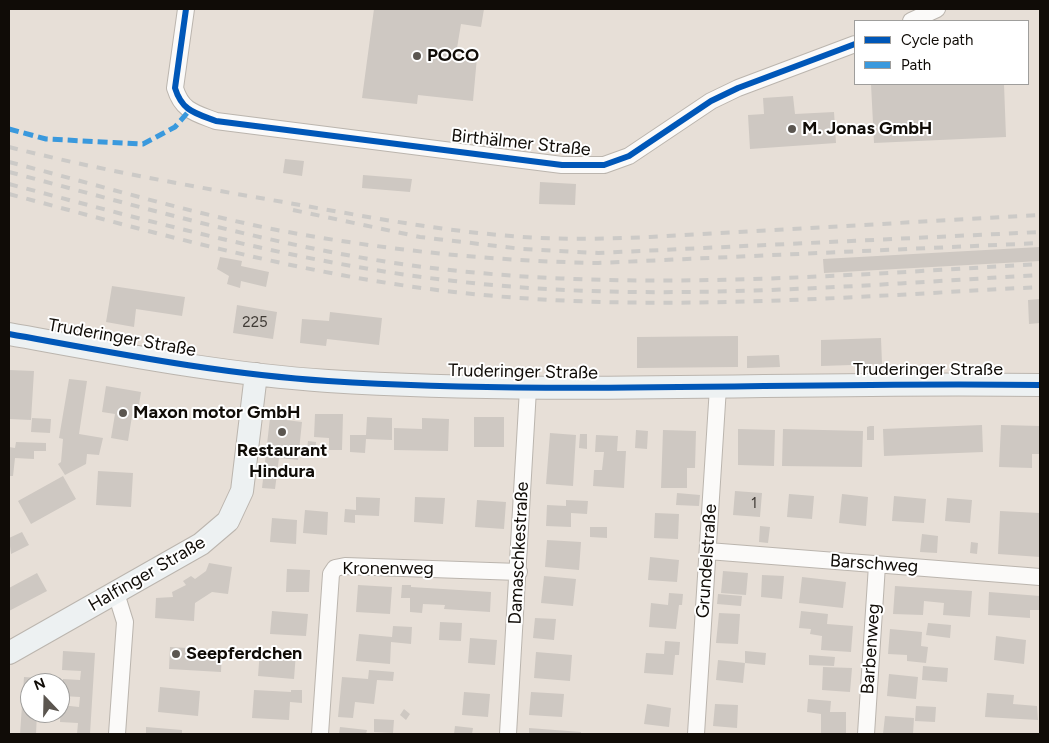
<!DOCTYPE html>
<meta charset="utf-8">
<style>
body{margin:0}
#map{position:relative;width:1049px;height:743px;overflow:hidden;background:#e7dfd7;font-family:Figtree,sans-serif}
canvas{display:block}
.frame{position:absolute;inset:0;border:10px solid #100c07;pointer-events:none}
.legend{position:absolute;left:854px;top:20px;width:175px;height:65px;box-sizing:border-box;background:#fff;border:1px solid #9f9e9c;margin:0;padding:6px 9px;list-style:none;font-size:15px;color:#100c07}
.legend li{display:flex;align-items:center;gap:10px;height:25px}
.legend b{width:25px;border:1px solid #9f9e9c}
.north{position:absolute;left:20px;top:673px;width:50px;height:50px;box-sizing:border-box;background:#fff;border:1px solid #9f9e9c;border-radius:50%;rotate:339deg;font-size:14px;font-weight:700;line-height:20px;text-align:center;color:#100c07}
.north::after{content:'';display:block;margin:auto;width:18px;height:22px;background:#5b5650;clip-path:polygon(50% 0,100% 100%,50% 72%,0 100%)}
</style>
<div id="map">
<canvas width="1049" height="743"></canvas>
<div class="frame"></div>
<ul class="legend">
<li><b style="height:6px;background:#0057b8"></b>Cycle path</li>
<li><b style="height:6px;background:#3a99dd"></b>Path</li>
</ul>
<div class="north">N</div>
</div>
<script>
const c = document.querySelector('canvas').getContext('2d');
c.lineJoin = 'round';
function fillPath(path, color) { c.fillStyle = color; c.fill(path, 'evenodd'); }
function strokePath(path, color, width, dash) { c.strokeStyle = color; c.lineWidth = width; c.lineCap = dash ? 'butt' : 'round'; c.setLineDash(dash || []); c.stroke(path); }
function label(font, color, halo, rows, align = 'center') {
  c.font = font + ' Figtree,sans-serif'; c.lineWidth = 4; c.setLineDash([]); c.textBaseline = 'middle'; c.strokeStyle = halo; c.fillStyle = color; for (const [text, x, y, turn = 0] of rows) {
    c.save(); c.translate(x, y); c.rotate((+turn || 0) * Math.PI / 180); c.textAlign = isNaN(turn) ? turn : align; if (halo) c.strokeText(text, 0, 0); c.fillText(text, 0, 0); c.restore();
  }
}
const building = new Path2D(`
 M374,9H484L481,27L461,24L456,54L477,57L473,101L418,95L417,104L362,98Z
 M871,84H1004L1006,137L874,143Z
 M793,96L795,114L834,112L836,143L750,149L748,115L764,114L763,98Z
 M285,159L304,161L302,176L283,173Z
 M363,175L412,179L410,192L362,188Z
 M540,182L576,184L575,205L539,204Z
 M1040,247V261L824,273L823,259Z
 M220,257L242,261L241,266L269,272L266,287L241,281L240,288L227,284L229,276L217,269Z
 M112,286L185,297L182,316L136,309L134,327L106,322Z
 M1040,299V323L1029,324L1028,300Z
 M237,305L277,312L273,339L233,333Z
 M330,312L382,318L379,345L327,339L326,346L300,343L302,319L329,321Z
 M738,336V367L637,368V337Z
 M881,338L882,364L821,366V340Z
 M779,355L780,367L747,368V356Z
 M9,370L34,371L31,420L9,419Z
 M69,379L87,381L79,434L103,438L99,455L87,454L86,464L65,475L58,464L61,462L63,439L59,438Z
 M106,386L141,392L137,417L132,416L128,441L111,438L115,414L102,412Z
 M315,414H343L342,450H329V438L314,437Z
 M367,417L392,418V440L366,439L365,453L350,452V435H366Z
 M474,417H504V447H474Z
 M32,418L51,419L50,433L31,432Z
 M270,418L302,422L298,460L279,458L275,489L262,488Z
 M422,418L449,419L448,451L394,450V428L422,429Z
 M982,425L983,452L884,456L883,429Z
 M1001,425L1040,426V454H1032V468L999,467Z
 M870,426H874V440H867V427Z
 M738,429L775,430L774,466L738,465Z
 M783,429L863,431L862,467L782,466Z
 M636,430L648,431L647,449L635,448Z
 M663,430L696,431L695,468H687V488H661Z
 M550,433L576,435L573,486L546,484Z
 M580,434H587V449L579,448Z
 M596,435L618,436L617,451H626L624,488L593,486L594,470H602L604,452H595Z
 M308,441L316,442L315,458L306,457Z
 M16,442L46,443V451H34V459L15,458L13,476H9V447L15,448Z
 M98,471L133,473L131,507L96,505Z
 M63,476L76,499L31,524L18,501Z
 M735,491L762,493L760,517L733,515Z
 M677,493L700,495L699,506L676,505Z
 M789,494L814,496L812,519L787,517Z
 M842,494L868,497L866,526L839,523Z
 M894,496L926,499L924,523L892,521Z
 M356,497L380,498L379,516L355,515V523L344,522L345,509L356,510Z
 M415,497L445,498L443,524L414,522Z
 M947,498L972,500L970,523L945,521Z
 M477,500L506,502L504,529L475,527Z
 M566,500L588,501L587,514L571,513V527L546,526L547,505L566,506Z
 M305,510L328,512L327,535L303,533Z
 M1000,511L1040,513V557L998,554Z
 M655,513L679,514L678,539L654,538Z
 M272,518L297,520L296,544L270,542Z
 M760,526L770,527L768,543L759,542Z
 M590,527H607V538L590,537Z
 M22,532L29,545L11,554L9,538Z
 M922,534L938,536L937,553L920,552Z
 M547,540L581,542L579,570L545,567Z
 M971,542L978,543L977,554L970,553Z
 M650,557L679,560L677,582L648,580Z
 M209,563L232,567L228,594L212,592L195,603L194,621L155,618L156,598L173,597L172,592L186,585L183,581L191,576L195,579L206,571Z
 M287,569L310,570L309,592H286Z
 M723,571L748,573L746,595L721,593Z
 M37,573L47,591L9,611V588Z
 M762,575L784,576L782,599L761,597Z
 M544,576L576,579L573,606L541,603Z
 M802,577L846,582L843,608L799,603Z
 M358,585L392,587L390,614L356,612Z
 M402,585H411V587L491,592L490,612L444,609L445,605L423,604L422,613L410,612V598H401Z
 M895,586L972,591L970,617L943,615L944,603L924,601L923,615L893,614Z
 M989,592L1040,596V610H1030V618L988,615Z
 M669,593L683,594L682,605H679L676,629L649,627L651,603L668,605Z
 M718,594L742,596L741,606L717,604Z
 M272,611L308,614L306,636L270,634Z
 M801,611L828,614L827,624L853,626L851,652L821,650L822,636L810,634L811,629L799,628Z
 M719,613L740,614L738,644L716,643Z
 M535,618L556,619L554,640L533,638Z
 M440,622L462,623L461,641L439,640Z
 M928,623L951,625L950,638L926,635Z
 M393,626L412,627L411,644L391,642L390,664L356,661L359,634L392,637Z
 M890,629L922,632L921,646L928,647L926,663L907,661V655L888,654Z
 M996,636L1026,640L1024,664L994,660Z
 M470,638L497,640L495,665L468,663Z
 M665,641L680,642L679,655H675L673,675L644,673L646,653L664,654Z
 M170,647L222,650L221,672L169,669Z
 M260,650L296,653L294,679L258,676Z
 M63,651L95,653L90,734H77L78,723L60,722L61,705L79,707L80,697L62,696L63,679L80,680L81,671L62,670Z
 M745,651L766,653L765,665L745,663Z
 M536,652L572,655L570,681L534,678Z
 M809,655L835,657L834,666L809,665Z
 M718,660L745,663L743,683L716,680Z
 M923,666L948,668L947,682L922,680Z
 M823,667L852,668L850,692L822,690Z
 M369,670L394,672L393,681L377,680L374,704L355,702L353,718L338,717L342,677L368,679Z
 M889,674L918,677L916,699L887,696Z
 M24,677L39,678V683H30V713H37L36,734H20Z
 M160,687L200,691L198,716L158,712Z
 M254,690L291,692V690H302V703L290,702L289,720L252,718Z
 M464,692L490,694L488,717L462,715Z
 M531,692L564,694L562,717L529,715Z
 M987,693L1014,695L1013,704L1037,706L1038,720L985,717Z
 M808,699L831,701L830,712H846V734H821V714L807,712Z
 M647,704L671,708L669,727L644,724Z
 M715,704L738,705L737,728L713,726Z
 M916,706L936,707L935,722L915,721Z
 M404,709L410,714L406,720L400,715Z
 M885,716L914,718L913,734H883Z
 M374,719L394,720L393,733L374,732Z
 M455,726L473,728L472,734H454Z
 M146,727L182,730V734H146Z
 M340,727L367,730L366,734H339Z
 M529,728L581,732V734H529Z`);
const street = new Path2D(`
 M186,9L175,88C182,111 195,113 216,121L562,165H604L629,156L711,101L738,88L855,44
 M911,21L937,9
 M708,551L1040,577
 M116,593L125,622L117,734
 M320,734L331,574L335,568L345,566L519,572
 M508,734L528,389
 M696,734L718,387
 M866,734L877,565`);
const secondary = new Path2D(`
 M9,334C115,353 220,374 328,381C565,396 803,381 1040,385
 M9,653L201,544L228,521L242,491L256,374`);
const rail = new Path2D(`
 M9,147C99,170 191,186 283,202C358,215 434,230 511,236C557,240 604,239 650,237L1040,215
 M9,162C98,185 187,212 277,230C384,250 490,261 598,263L1040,243
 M9,172C157,211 306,256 459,271C652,291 847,275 1040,264
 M9,184C156,223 303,264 454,281C649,304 845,286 1040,275
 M9,194C155,233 303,275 454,292C649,314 845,297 1040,287
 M293,210L420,237L522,249L598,253L1040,232`);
const quiet = new Path2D(`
 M9,129L46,139L143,144L175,127L189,111`);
const cycleway = new Path2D(`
 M186,9L175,88C182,111 195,113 216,121L562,165H604L629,156L711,101L738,88L855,44
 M9,334C115,353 220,374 328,381C565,396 803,381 1040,385`);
const markers = [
 [417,56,5,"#5b5650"],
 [792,129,5,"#5b5650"],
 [123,413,5,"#5b5650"],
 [282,432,5,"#5b5650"],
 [176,654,5,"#5b5650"]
];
const numberNames = [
 ["225",255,323],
 ["1",754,504]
];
const poiNames = [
 ["POCO",427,56],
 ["M. Jonas GmbH",802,129],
 ["Maxon motor GmbH",133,413],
 ["Restaurant",282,451,"center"],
 ["Hindura",282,472,"center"],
 ["Seepferdchen",186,654]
];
const streetNames = [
 ["Birthälmer Straße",521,143,6],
 ["Truderinger Straße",122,338,10],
 ["Truderinger Straße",928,370],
 ["Truderinger Straße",523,372,1],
 ["Damaschkestraße",519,553,-87],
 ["Grundelstraße",707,561,-86],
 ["Barschweg",874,564,4],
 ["Kronenweg",388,569],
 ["Halfinger Straße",147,574,-30],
 ["Barbenweg",871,649,-86]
];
fillPath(building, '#cec8c2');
strokePath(street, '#bbb5ae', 18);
strokePath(secondary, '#bbb5ae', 24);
strokePath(street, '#fbfaf9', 16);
strokePath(secondary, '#edf1f2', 22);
strokePath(rail, '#cccac7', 4, [9, 9]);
strokePath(quiet, '#3a99dd', 5, [10, 5]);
strokePath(cycleway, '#0057b8', 6);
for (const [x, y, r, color] of markers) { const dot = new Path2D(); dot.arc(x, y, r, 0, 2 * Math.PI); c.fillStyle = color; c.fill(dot); strokePath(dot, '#fff', 2); }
label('15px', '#403b36', null, numberNames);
label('bold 18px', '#100c07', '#fff', poiNames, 'left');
label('18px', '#100c07', '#fff', streetNames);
</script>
